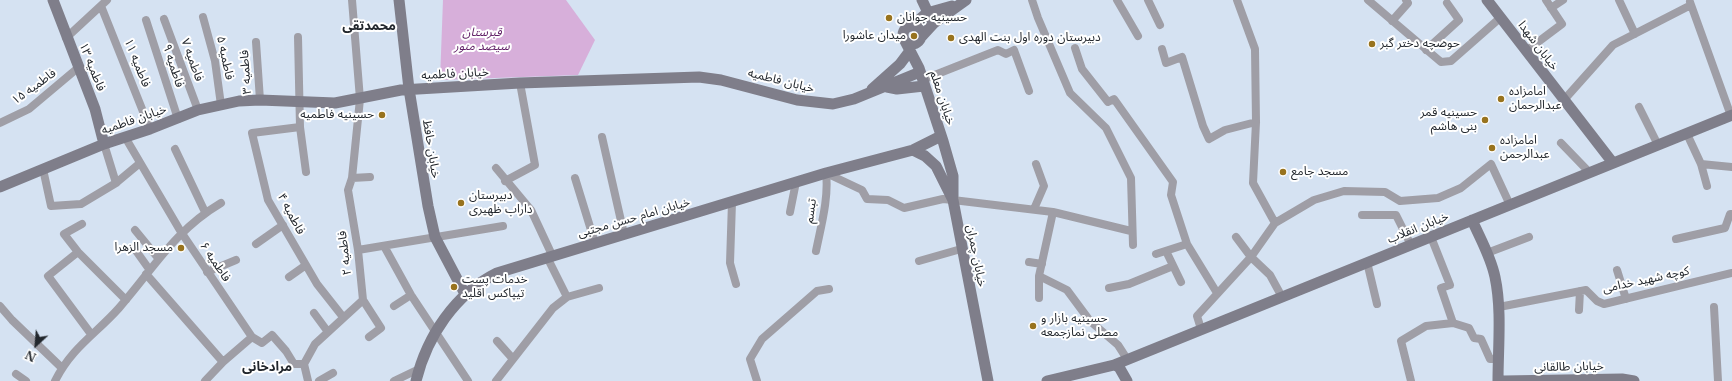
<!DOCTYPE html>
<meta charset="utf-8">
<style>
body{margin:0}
#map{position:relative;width:1732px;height:381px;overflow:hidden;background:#d5e2f2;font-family:"Libre Baskerville",serif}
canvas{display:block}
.north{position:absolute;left:16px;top:325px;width:40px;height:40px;-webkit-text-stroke:3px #fff;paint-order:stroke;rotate:206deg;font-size:11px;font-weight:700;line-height:16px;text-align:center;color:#22272d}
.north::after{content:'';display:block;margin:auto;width:14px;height:18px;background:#22272d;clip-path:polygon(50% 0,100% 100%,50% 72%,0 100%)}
</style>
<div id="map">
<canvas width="1732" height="381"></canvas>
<div class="north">N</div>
</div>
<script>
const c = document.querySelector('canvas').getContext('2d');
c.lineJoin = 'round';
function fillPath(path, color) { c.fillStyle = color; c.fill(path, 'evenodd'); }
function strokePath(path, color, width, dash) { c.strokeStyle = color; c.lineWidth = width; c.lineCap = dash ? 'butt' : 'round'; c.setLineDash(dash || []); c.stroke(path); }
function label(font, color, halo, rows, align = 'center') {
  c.font = font + ' "Libre Baskerville","Noto Sans Arabic",serif'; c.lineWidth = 4; c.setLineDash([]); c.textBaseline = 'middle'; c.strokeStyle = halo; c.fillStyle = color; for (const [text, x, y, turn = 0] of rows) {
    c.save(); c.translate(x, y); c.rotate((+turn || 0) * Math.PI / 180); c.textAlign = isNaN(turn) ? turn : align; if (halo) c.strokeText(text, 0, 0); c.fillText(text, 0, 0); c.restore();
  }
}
const green = new Path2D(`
 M443,0H566L595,40L578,75L440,80Z`);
const street = new Path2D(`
 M1032,0L1038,18L1070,93L1106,128L1131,178L1133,245
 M1117,0L1138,36
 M1148,0L1160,25
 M1368,0L1441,62L1451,61L1500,18
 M1619,0L1635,34
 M1690,2L1731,116
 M101,6L150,129
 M1551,8L1563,0
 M203,17L215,61L221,105
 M164,19L198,110
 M146,20L178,119
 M1392,21L1408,3L1406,0
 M298,37L300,127L252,133L268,200L317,284L343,317
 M66,38L107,0
 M256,42L260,100
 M1075,48L1082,69L1108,102L1114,99L1173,182L1171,195L1187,244L1217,293
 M1162,49L1166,63L1182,57L1203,126L1209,139L1225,130L1256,122
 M1426,50L1459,20L1447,3
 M1526,51L1562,24L1546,0
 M922,80L998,50L1006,54L1014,50L1029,91
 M1563,101L1613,45L1691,5
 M1639,107L1658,145
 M0,123L29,109L79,67
 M300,127L306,172
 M1687,134L1701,164L1707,186
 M125,137L181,232L252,337L262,343L272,335L286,351L294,364H304
 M602,137L624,234
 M1561,143L1590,173
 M104,144L116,183
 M175,149L205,212
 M1701,164L1732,167
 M496,168L531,210L552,255
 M43,169L51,206L81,204L116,183L140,163
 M826,173L862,190L867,199L888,200L904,208L943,199L953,200L1053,212L1131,231
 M352,178L370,177
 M575,178L595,243
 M505,181L535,165L520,83
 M732,202L730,263L736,284
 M1034,209L1044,186L1036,164
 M790,212L796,182
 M1053,212L1039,276L1067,290L1090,321L1118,345L1127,359
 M1362,215H1396L1411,245
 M1275,223L1314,200L1344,191L1385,192L1400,201L1438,198L1461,188L1491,164L1510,205
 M82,224L64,234L78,252L126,300
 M135,230L158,258
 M1236,237L1251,257L1270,275L1282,297
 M1676,239L1725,228L1730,214H1732
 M256,244L283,225
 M384,246L411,295L468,381
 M134,248L149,269
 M358,250L503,226
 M816,251C821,226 829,198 826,173
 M1166,251L1181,282
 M78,252L48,276L91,334
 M1487,253L1529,237
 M1156,254L1187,244
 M547,257L567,297
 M919,261L961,249
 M1029,262L1042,264
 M1367,262L1377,304
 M1617,270L1626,299
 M207,272L236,260
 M146,274L223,362
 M289,277L306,265
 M1109,288L1129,284L1173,266
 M1039,298V276
 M363,300L381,328L369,337
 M0,306L12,320L62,368
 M394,306L411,295
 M1499,307L1586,290L1597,301L1604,304L1732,273
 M1714,307L1718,381
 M1579,310L1580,291
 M314,313L328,332
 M1453,323L1469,328L1474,338L1481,339L1490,359H1498
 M1201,329L1197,316L1251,257L1275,223L1253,183L1256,122L1255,49L1237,0
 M497,341L513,359
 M16,374L26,381
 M55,381C72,347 96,334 119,308C154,268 174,231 221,203
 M205,381L223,362L252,337
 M308,381L304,364L315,344L363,300L358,250L348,190L352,178L360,99L352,0
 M319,381L333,373
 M394,381L419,369
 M496,381L553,308L567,297L599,288
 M757,381L750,359L762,339L817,291L829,289
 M1411,381L1401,341L1426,326L1453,323L1441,288L1450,285L1431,237`);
const secondary = new Path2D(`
 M53,0L95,109L104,144
 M399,0L409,89L428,206L435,237L465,294
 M922,0L931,19
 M1487,0L1613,163
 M903 35a9 9 0 1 1 18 0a9 9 0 1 1-18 0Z
 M912,26L927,13L952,6
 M922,36L934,23L966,0
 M905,41L919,68L943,141L953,176V196
 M887,87L897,89L924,86
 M872,89L900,64L909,52
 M913,150L925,156L936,166L953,200L988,381
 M0,187L104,144L150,129L198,110L239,101L260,100L335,103L401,90L520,83L699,77L721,80L797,100L833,104L854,99L920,72
 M1472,220C1480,238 1491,257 1495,277C1502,310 1498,347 1498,381
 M1114,365L1732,115
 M416,381C427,336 455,294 497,273L826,173L913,150L941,136
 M1047,381L1114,365L1119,367L1127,381
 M1504,381L1622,379L1634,381`);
const markers = [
 [889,18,4,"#98731e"],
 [914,36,4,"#98731e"],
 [951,38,4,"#98731e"],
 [1372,44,4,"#98731e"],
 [1501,99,4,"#98731e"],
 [382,115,4,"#98731e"],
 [1485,120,4,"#98731e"],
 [1492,148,4,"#98731e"],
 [1283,172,4,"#98731e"],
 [461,203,4,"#98731e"],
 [181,248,4,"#98731e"],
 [454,287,4,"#98731e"],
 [1033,326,4,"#98731e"]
];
const poiNames = [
 ["حسینیه جوانان",897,18],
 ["میدان عاشورا",906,36,"right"],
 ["دبیرستان دوره اول بنت الهدی",959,38],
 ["حوضچه دختر گبر",1380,44],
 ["امامزاده",1509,92],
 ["عبدالرحمان",1509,106],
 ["حسینیه قمر",1477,113,"right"],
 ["بنی هاشم",1477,127,"right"],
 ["حسینیه فاطمیه",374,115,"right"],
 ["امامزاده",1500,141],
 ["عبدالرحمن",1500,155],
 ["مسجد جامع",1291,172],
 ["دبیرستان",469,196],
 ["داراب ظهیری",469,210],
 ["مسجد الزهرا",173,248,"right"],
 ["خدمات پست",462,280],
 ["تیپاکس اقلید",462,294],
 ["حسینیه بازار و",1041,319],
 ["مصلی نمازجمعه",1041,333]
];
const parkNames = [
 ["قبرستان",482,33],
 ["سیصد منور",482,47]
];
const streetNames = [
 ["خیابان شهدا",1538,46,53],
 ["فاطمیه ۵",225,58,78],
 ["فاطمیه ۷",192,60,70],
 ["فاطمیه ۱۱",137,63,68],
 ["فاطمیه ۹",173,66,72],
 ["فاطمیه ۱۳",92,67,68],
 ["فاطمیه ۳",246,72,-94],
 ["خیابان فاطمیه",455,74,-3],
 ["خیابان فاطمیه",781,81,14],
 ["فاطمیه ۱۵",34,87,-36],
 ["خیابان معلم",942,98,72],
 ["خیابان فاطمیه",134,120,-19],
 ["خیابان حافظ",431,149,81],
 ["تبسم",811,211,-82],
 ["فاطمیه ۴",291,214,62],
 ["خیابان امام حسن مجتبی",634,218,-16],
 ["خیابان انقلاب",1418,228,-22],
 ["فاطمیه ۲",345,253,-97],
 ["خیابان چمران",976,256,79],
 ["فاطمیه ۶",215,262,56],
 ["کوچه شهید خدامی",1646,280,-12],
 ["خیابان طالقانی",1569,367,-1]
];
const neighbourhoodNames = [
 ["محمدتقی",369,26],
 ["مرادخانی",267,367]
];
fillPath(green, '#d7afda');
strokePath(street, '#9f9ea6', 8);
strokePath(secondary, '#7f7e8a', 11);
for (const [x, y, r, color] of markers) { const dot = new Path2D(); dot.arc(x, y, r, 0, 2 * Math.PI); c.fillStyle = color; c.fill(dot); strokePath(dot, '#fff', 1.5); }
label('12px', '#22272d', '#fff', poiNames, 'left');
label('italic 12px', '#5f1d65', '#fff', parkNames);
label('12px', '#22272d', '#fff', streetNames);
label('bold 13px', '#22272d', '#fff', neighbourhoodNames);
</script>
